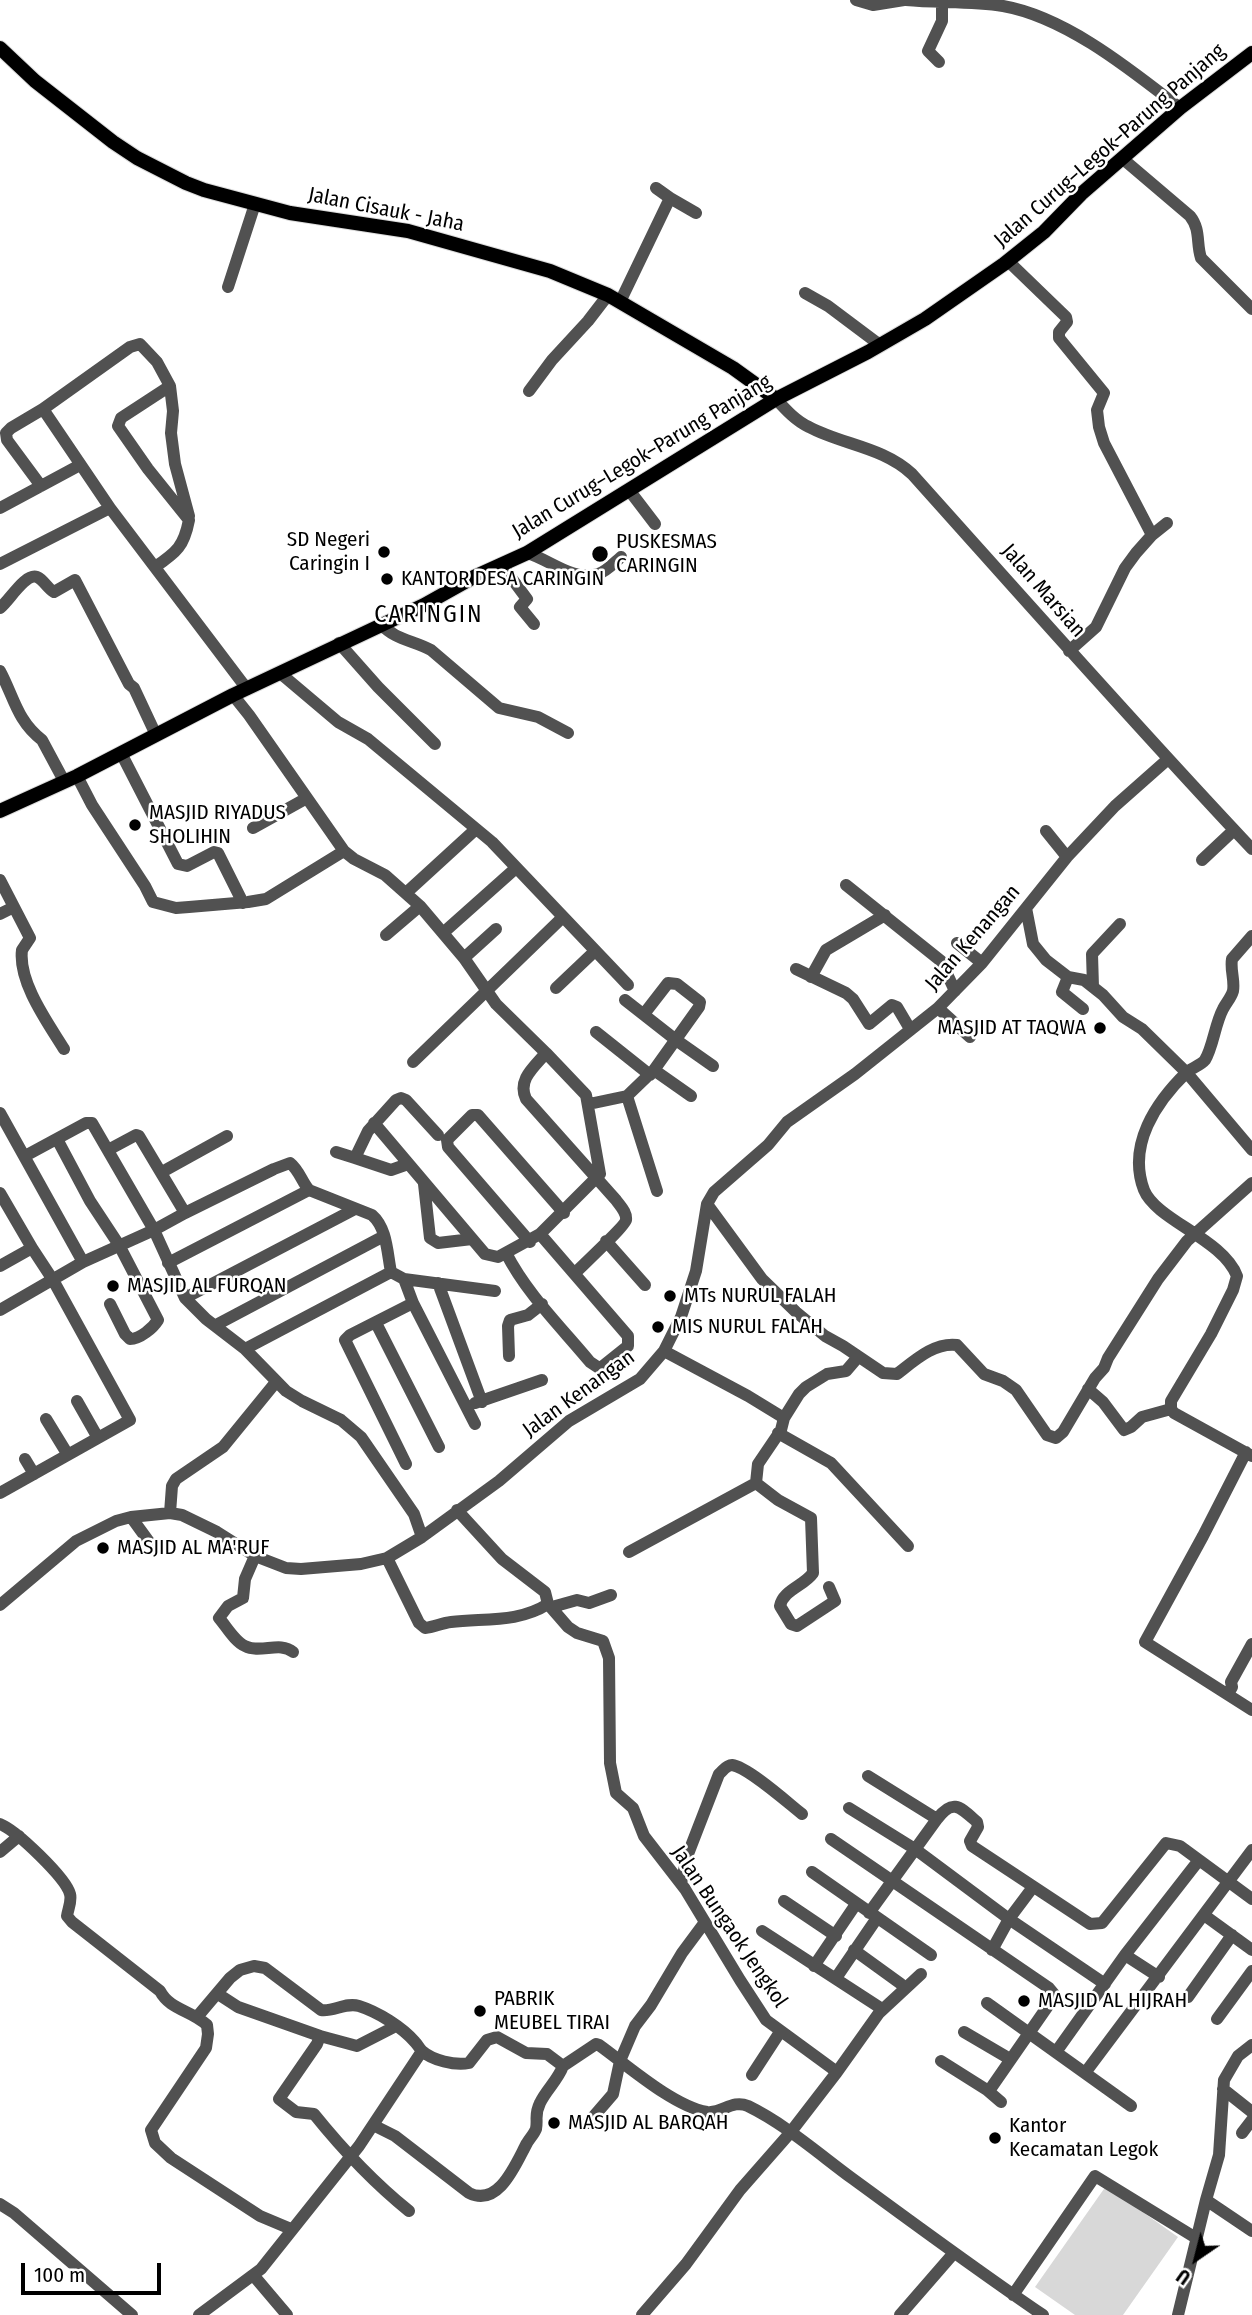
<!DOCTYPE html>
<meta charset="utf-8">
<style>
body{margin:0}
#map{position:relative;width:1252px;height:2315px;overflow:hidden;background:#fff;font-family:"Fira Sans Condensed",sans-serif}
canvas{display:block}
.north{position:absolute;left:1161px;top:2224px;width:70px;height:70px;-webkit-text-stroke:5px #fff;paint-order:stroke;rotate:215deg;font-size:19px;font-weight:700;line-height:28px;text-align:center;color:#000}
.north::after{content:'';display:block;margin:auto;width:24px;height:32px;background:#000;clip-path:polygon(50% 0,100% 100%,50% 72%,0 100%)}
.scale{position:absolute;left:21px;top:2263px;width:140px;height:32px;box-sizing:border-box;border:4px solid #000;border-top:0;padding-left:9px;font-size:21px;line-height:24px;white-space:nowrap;color:#000;-webkit-text-stroke:5px #fff;paint-order:stroke}
</style>
<div id="map">
<canvas width="1252" height="2315"></canvas>
<div class="north">U</div>
<div class="scale">100 m</div>
</div>
<script>
const c = document.querySelector('canvas').getContext('2d');
c.lineJoin = 'round';
function fillPath(path, color) { c.fillStyle = color; c.fill(path, 'evenodd'); }
function strokePath(path, color, width, dash) { c.strokeStyle = color; c.lineWidth = width; c.lineCap = dash ? 'butt' : 'round'; c.setLineDash(dash || []); c.stroke(path); }
function label(font, color, halo, rows, align = 'center') {
  c.font = font + ' "Fira Sans Condensed",sans-serif'; c.lineWidth = 5; c.setLineDash([]); c.textBaseline = 'middle'; c.strokeStyle = halo; c.fillStyle = color; for (const [text, x, y, turn = 0] of rows) {
    c.save(); c.translate(x, y); c.rotate((+turn || 0) * Math.PI / 180); c.textAlign = isNaN(turn) ? turn : align; if (halo) c.strokeText(text, 0, 0); c.fillText(text, 0, 0); c.restore();
  }
}
const green = new Path2D(`
 M1106,2186L1178,2237L1123,2315H1075L1035,2287Z`);
const minor = new Path2D(`
 M856,0L873,5L904,0
 M906,0C938,3 971,1 1003,6C1066,17 1131,70 1180,108
 M939,62L928,51L942,21V3
 M1123,159L1190,216C1201,230 1196,243 1201,258L1252,309
 M656,188L670,198
 M1008,261L1066,317L1067,322L1059,332V338L1104,393L1097,410L1099,427L1104,443L1152,535
 M228,287L255,204
 M805,293L828,306L880,345
 M620,302L670,198L696,213
 M170,386L173,411L171,433L175,464L189,516
 M529,391L552,360L588,321L608,295
 M776,399C786,410 796,421 809,427C843,445 883,447 912,474C1025,600 1136,726 1252,849
 M41,486L7,440L6,433L11,428L43,409
 M629,490L655,524
 M0,508L80,465
 M527,553C549,559 573,582 598,574C606,572 614,563 621,557
 M0,564L110,508
 M501,564L527,599L520,607L534,624
 M155,567C177,552 184,546 189,520L148,469L118,426L121,418L170,386L157,362L140,344L130,347L43,409L110,508L247,689
 M0,608C10,600 25,573 37,577C44,580 47,588 54,592L75,580L129,684L134,688L156,735
 M381,624C395,640 413,640 431,650L499,708L538,717L568,733
 M339,643L378,687L435,744
 M1069,651L1096,627L1125,568L1136,553L1152,535L1167,523
 M0,671C14,697 17,721 42,740L64,781
 M280,673L338,722L368,739L492,842L628,985
 M233,695L249,715L344,851L354,859L385,875L420,906L464,958L496,1004L546,1053C534,1067 517,1080 526,1099L616,1200C620,1206 627,1212 626,1220C625,1226 583,1265 575,1273
 M121,753L178,864L187,866L214,852L218,853L243,903
 M77,776L92,805L145,886L153,902L176,908L189,907L248,902L266,899L344,851
 M253,828L307,798
 M1046,831L1067,857
 M1202,860L1234,830
 M0,880L30,938L22,950C18,982 48,1023 64,1049
 M846,885L941,961L955,991
 M406,893L476,829
 M1026,908L1033,944L1046,960L1068,977L1084,980L1103,995L1123,1017L1142,1029L1187,1073L1252,1150
 M0,914L14,907
 M443,933L516,868
 M386,935L420,906
 M1252,936L1232,959C1230,970 1235,980 1233,991C1231,998 1226,1003 1223,1009C1215,1024 1213,1047 1205,1060C1201,1065 1192,1068 1187,1072C1156,1102 1127,1145 1144,1190C1156,1220 1223,1239 1237,1276L1233,1290L1211,1334L1171,1401V1409L1174,1413L1252,1456
 M957,943L982,963
 M464,958L496,929
 M796,969L846,993L853,999L869,1024L892,1005L897,1007L910,1029
 M811,977L826,950L885,915
 M1068,977L1062,992L1083,1009
 M1093,987L1092,954L1120,924
 M556,988L595,951
 M625,1000L676,1040L713,1066
 M938,1008L970,1037
 M644,1014L668,983L677,984L700,1002L699,1007L654,1070L627,1096L657,1191
 M596,1032L650,1075
 M413,1062L563,917
 M654,1070L691,1096
 M589,1104L627,1096
 M0,1113L83,1262
 M374,1123L485,1254L498,1257L540,1234L600,1174L586,1095L546,1053
 M57,1139L90,1201L119,1245L158,1320C153,1328 140,1339 130,1339L125,1334L110,1304
 M108,1150L136,1135L139,1136L185,1213
 M336,1152L355,1158
 M25,1156L86,1123H92L154,1230L185,1298L355,1209
 M408,1164L391,1170L355,1158L368,1131L396,1100L401,1098L406,1100L438,1135
 M162,1172L227,1136
 M424,1184L430,1238L438,1243L472,1239
 M0,1193L32,1248L53,1280L130,1420L0,1493
 M707,1204L762,1279L796,1312L825,1336L843,1346L883,1373L897,1374C914,1361 934,1342 957,1345L984,1374L1003,1381L1016,1390L1047,1435L1056,1438L1063,1432L1095,1378L1104,1368L1108,1358L1158,1279L1187,1241L1252,1183
 M606,1241L645,1285
 M530,1242L448,1147L447,1140L472,1115H478L564,1213
 M506,1253C527,1294 561,1327 590,1362L599,1368L603,1366L628,1346V1336L540,1234
 M168,1263L309,1190
 M0,1266L32,1248
 M404,1279L495,1291
 M438,1283L482,1402
 M185,1298L206,1319L245,1349L286,1391L302,1401L341,1420L361,1437L414,1514L422,1537
 M0,1310L83,1262L154,1230L185,1213L274,1169L290,1163C299,1170 302,1182 309,1190L372,1215C387,1228 387,1252 391,1272L404,1279L413,1303L475,1424
 M376,1323L439,1447
 M216,1325L384,1236
 M245,1349L391,1272
 M664,1351L748,1396L784,1418L781,1430L758,1464L756,1483L778,1500L811,1518L813,1573C804,1586 783,1590 780,1606L791,1624L797,1626L835,1601L829,1587
 M509,1356L508,1326L510,1320L528,1315L542,1304
 M1088,1389L1103,1402L1124,1430L1131,1427L1142,1417L1171,1409
 M77,1401L98,1438
 M475,1403L542,1380
 M784,1418L799,1394L806,1387L827,1374L846,1371L858,1357
 M46,1419L68,1455
 M778,1433L831,1463L908,1546
 M1246,1452L1203,1536L1145,1642L1252,1710
 M25,1459L34,1474
 M406,1464L345,1340L350,1335L413,1303
 M457,1510L502,1559L545,1592L548,1604L568,1627L577,1633L603,1641L609,1658L610,1763L616,1793L633,1808L644,1836L685,1889L740,1980L766,2020L837,2072L790,2133L740,2190L686,2264L642,2315
 M170,1513L172,1486L176,1479L223,1447L276,1382
 M131,1517L155,1550
 M629,1552L756,1483
 M255,1556L245,1579L243,1598L228,1606L219,1618C226,1626 235,1642 245,1646C260,1654 280,1641 293,1652
 M387,1558L419,1623L425,1628C434,1627 442,1623 451,1622C485,1618 518,1623 548,1604
 M0,1605L76,1541L116,1521L131,1517L170,1513L182,1515L217,1532L255,1556L286,1568L301,1569L361,1564L387,1558L422,1537L499,1481L569,1421L640,1379L664,1351L681,1317L696,1271L707,1204L714,1192L768,1145L787,1122L855,1074L938,1008L982,963L1067,857L1115,806L1167,760
 M552,1607L577,1600L589,1603L611,1595
 M1228,1694L1232,1687L1231,1682L1252,1644
 M868,1776L937,1819
 M849,1808L915,1849L1009,1919L1105,1984
 M0,1824C16,1830 66,1878 70,1894C72,1901 68,1909 67,1916L72,1922L160,1991C170,2010 191,2010 207,2025L208,2034L206,2048L151,2130L155,2143L171,2158L260,2216L291,2229
 M831,1839L1049,1988L1054,1994L1052,2000L991,2088L987,2090L941,2061
 M0,1852L19,1836
 M812,1872L931,1955
 M681,1883L688,1854L719,1774C723,1771 726,1765 732,1765C748,1767 788,1803 802,1814
 M784,1901L836,1936
 M869,1913L937,1819C953,1798 960,1807 977,1822L978,1827L970,1841L972,1846L1090,1924L1102,1923L1166,1843L1180,1846L1252,1899
 M1204,1915L1252,1950
 M762,1931L879,2007
 M854,1950L901,1984
 M992,1950L1009,1919L1033,1887
 M1125,1955L1159,1977
 M814,1966L856,1904
 M836,1978L877,1918
 M218,1994L238,2007L320,2036L317,2044L279,2099L296,2112L314,2114C343,2150 373,2182 409,2211
 M1188,1997L1232,1935
 M987,2003L1131,2106
 M197,2017L230,1978L240,1970L254,1966L265,1968L321,2010C333,2012 346,2002 359,2006C378,2012 402,2027 415,2042C418,2045 419,2048 422,2051C432,2060 455,2066 469,2063L487,2040L497,2037L526,2053L547,2054L563,2066L596,2044L599,2045C627,2065 673,2106 707,2112C722,2114 732,2099 748,2106C785,2124 819,2154 853,2179C916,2225 978,2271 1043,2315
 M1217,2019L1252,1971
 M964,2032L1010,2059
 M320,2036L357,2046L396,2026
 M1056,2052L1125,1955L1199,1860
 M837,2072L879,2013L921,1974
 M1085,2073L1252,1850
 M752,2075L780,2032
 M1223,2089L1252,2112
 M987,2090L1001,2102
 M588,2123L613,2094L620,2061L635,2026L651,2005L682,1953L705,1922
 M373,2125L395,2136L469,2193C499,2208 516,2163 527,2143C530,2138 534,2134 536,2129C538,2119 534,2115 540,2103C546,2090 558,2080 563,2066
 M1242,2133L1252,2120
 M1206,2200L1252,2231
 M0,2204L14,2213L132,2315
 M254,2276L287,2315
 M1013,2295L1095,2176L1196,2238
 M199,2315L261,2269L359,2146L422,2051
 M900,2315L953,2254
 M1178,2315L1206,2200L1219,2155L1224,2080L1238,2056L1252,2045`);
const major = new Path2D(`
 M0,48L35,81L113,142L137,158L186,183L204,190L290,213L408,231L550,271L608,295L733,368L776,399
 M0,811L77,776L233,695L424,605L474,577L527,553L776,399L868,352L925,319L1004,264L1044,232L1081,194L1180,108L1252,53`);
const markers = [
 [384,552,7,"#000"],
 [600,554,9,"#000"],
 [387,579,7,"#000"],
 [135,825,7,"#000"],
 [1100,1028,7,"#000"],
 [113,1286,7,"#000"],
 [670,1296,7,"#000"],
 [658,1327,7,"#000"],
 [103,1548,7,"#000"],
 [1024,2001,7,"#000"],
 [480,2011,7,"#000"],
 [554,2123,7,"#000"],
 [995,2138,7,"#000"]
];
const streetNames = [
 ["Jalan Curug–Legok–Parung Panjang",1110,146,-41],
 ["Jalan Cisauk - Jaha",386,210,11],
 ["Jalan Curug–Legok–Parung Panjang",642,457,-31],
 ["Jalan Marsian",1043,591,49],
 ["Jalan Kenangan",973,938,-49],
 ["Jalan Kenangan",579,1394,-36],
 ["Jalan Bungaok Jengkol",729,1927,56]
];
const poiNames = [
 ["SD Negeri",370,540,"right"],
 ["Caringin I",370,564,"right"],
 ["PUSKESMAS",616,542],
 ["CARINGIN",616,566],
 ["KANTOR DESA CARINGIN",401,579],
 ["MASJID RIYADUS",149,813],
 ["SHOLIHIN",149,837],
 ["MASJID AT TAQWA",1086,1028,"right"],
 ["MASJID AL FURQAN",127,1286],
 ["MTs NURUL FALAH",684,1296],
 ["MIS NURUL FALAH",672,1327],
 ["MASJID AL MA'RUF",117,1548],
 ["PABRIK",494,1999],
 ["MEUBEL TIRAI",494,2023],
 ["MASJID AL HIJRAH",1038,2001],
 ["MASJID AL BARQAH",568,2123],
 ["Kantor",1009,2126],
 ["Kecamatan Legok",1009,2150]
];
const quarterNames = [
 ["CARINGIN",429,615]
];
fillPath(green, '#d8d8d8');
strokePath(major, '#dbdbdb', 16);
strokePath(minor, '#515151', 12);
strokePath(major, '#000', 14);
for (const [x, y, r, color] of markers) { const dot = new Path2D(); dot.arc(x, y, r, 0, 2 * Math.PI); c.fillStyle = color; c.fill(dot); strokePath(dot, '#fff', 2.5); }
label('21px', '#000', '#fff', streetNames);
label('21px', '#000', '#fff', poiNames, 'left');
c.letterSpacing = '2px';
label('24px', '#000', '#fff', quarterNames);
c.letterSpacing = '0px';
</script>
